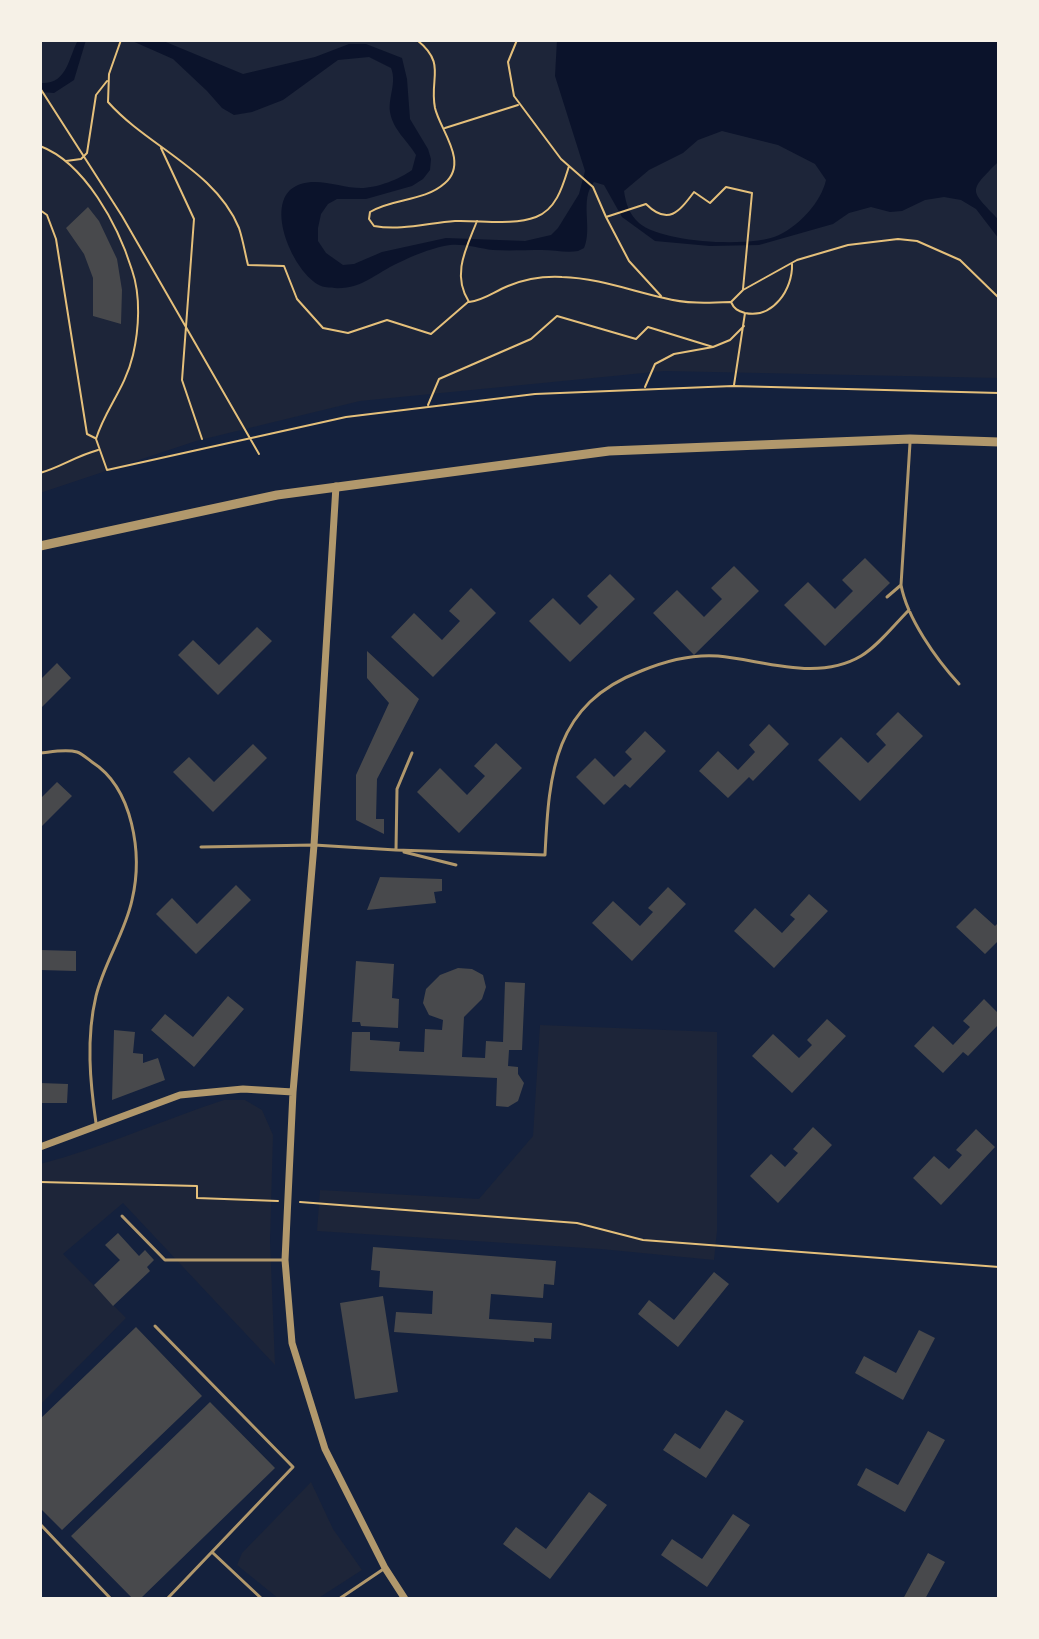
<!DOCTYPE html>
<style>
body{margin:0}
#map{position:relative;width:1039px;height:1639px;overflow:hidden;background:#14213d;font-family:Quicksand,sans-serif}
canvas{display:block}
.frame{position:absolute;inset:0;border:42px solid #f6f1e7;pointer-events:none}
</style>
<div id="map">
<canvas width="1039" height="1639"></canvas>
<div class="frame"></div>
</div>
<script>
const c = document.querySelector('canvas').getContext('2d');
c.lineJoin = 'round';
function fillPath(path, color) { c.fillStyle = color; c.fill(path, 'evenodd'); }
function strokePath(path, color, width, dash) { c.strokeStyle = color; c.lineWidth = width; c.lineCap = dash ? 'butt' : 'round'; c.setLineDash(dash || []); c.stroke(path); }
const green = new Path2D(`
 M40,40H999V378L664,371L360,401L196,441L40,493Z
 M540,1025L717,1032V1231L714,1260L601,1249L317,1231L320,1190L479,1199L533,1136Z
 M224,1100H245L262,1110L273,1135L270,1241L275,1365L123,1203L63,1254L126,1318L40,1405V1164C103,1148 162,1120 224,1100Z
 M311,1482L333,1529L362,1570L317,1599H279L237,1565L242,1553Z`);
const water = new Path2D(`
 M78,40H86L74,80L54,93L40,92V83C67,85 68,59 78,40Z
 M130,40H161L243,74L315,57L349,44H366L402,58L407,79L410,119L428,149L431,159L430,170L423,179L412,186L366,199H337L328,204L321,214L318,228V241L326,253L343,265L354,264L382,252L446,238L525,241L551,235L558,228L579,194L585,171L555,76L557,40H999V161C967,193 970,189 999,220V239L976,209L961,200L944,197L925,200L902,211L890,212L871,207L849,213L833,224L759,245L710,246L655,241L622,217L604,185L594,182C579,200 593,228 584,248L578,251C566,253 554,250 542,250C525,250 509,251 493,250C477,248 460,242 444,246C430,249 412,256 398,263C372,275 359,293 325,287C300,283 265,214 290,190C310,173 339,188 361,188C377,188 400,179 412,170L416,155C407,140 393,130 390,112C388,97 397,83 391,68L369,57L338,60L283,100L252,112L234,115L222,108L207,91L173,59ZM722,131L778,145L815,164L826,180C821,202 800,225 779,235C752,248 662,243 639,223C629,214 626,204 624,191L649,170L683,153L698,140Z`);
const building = new Path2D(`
 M88,207L99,221L117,259L122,290L121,324L93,316V278L84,254L66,228Z
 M865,558L890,583L825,646L784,605L808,582L835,609L853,591L842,580Z
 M734,566L759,591L694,655L653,613L677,590L704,617L722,599L711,588Z
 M610,574L635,599L570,662L529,621L553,598L580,625L598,607L587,596Z
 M471,588L496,613L433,677L391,637L414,613L442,640L460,621L449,611Z
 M257,627L272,641L218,695L178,655L193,640L219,665Z
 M367,651L419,699L377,779L376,819H384V834L356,820V775L389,703L367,678Z
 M57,663L71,678L40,709V680Z
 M898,712L923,736L860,801L818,760L841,737L868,763L886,745L876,734Z
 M769,724L789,744L753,781L749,777L728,798L699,771L718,751L738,770L755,752L749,745Z
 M645,731L666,751L630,788L625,784L604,805L576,777L595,758L614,777L632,759L625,752Z
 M496,743L522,768L459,833L417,792L440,768L467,795L485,776L474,766Z
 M253,744L267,758L213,812L173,772L189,757L214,782Z
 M57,782L72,796L40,828V799Z
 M380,877L442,879V891L434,892L436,903L367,910Z
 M236,885L251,900L196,954L156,914L172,898L197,924Z
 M668,887L686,904L632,961L592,923L613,901L640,926L653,912L648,908Z
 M809,894L828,911L774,968L734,931L755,908L782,933L795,919L790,915Z
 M975,908L995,926L999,922V940L985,954L956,927Z
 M40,950L76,951V971L40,970Z
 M356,961L394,964L392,998L399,999L398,1028L361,1026L360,1022H352Z
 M458,968L472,969L483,975L486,987L482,999L464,1017L462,1057L485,1058L486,1041L503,1042L505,982L525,983L522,1050H509L508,1066L518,1067V1074L524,1083L518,1101L508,1107L496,1106L497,1078L350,1071L352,1032H370V1040L400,1042L399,1051L424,1052L425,1029L442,1030L443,1020L429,1015L423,1003L426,989L440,975Z
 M228,996L244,1009L194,1067L151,1030L165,1014L193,1037Z
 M984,999L999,1014V1024L968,1056L963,1052L943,1073L914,1046L933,1026L953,1045L970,1027L963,1021Z
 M827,1019L846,1036L792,1093L752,1056L773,1034L799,1058L812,1045L807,1040Z
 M114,1030L135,1032L133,1053L143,1054V1063L158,1058L165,1080L112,1100Z
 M40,1083L68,1084L67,1103H40Z
 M813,1127L832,1145L778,1203L750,1176L771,1154L785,1167L798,1153L793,1149Z
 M976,1129L995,1147L941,1205L913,1178L934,1156L949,1169L962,1155L956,1150Z
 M118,1233L139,1256L145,1250L154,1260L147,1267L150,1271L113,1306L94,1285L120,1260L105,1245Z
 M373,1247L556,1261L554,1285L544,1284L543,1298L491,1294L489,1319L552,1323L551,1339L534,1338V1342L394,1332L396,1312L432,1314L433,1291L379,1287L380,1271L371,1270Z
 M714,1272L729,1284L678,1347L638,1314L649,1300L674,1320Z
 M383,1296L398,1392L355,1399L340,1303Z
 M136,1327L202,1396L62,1530L40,1508V1419Z
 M919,1330L935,1338L903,1400L855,1373L864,1356L896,1373Z
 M210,1402L275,1468L140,1599H133L71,1536Z
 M726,1410L744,1421L706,1478L663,1450L675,1433L700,1449Z
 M928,1431L945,1440L905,1512L857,1485L866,1468L898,1485Z
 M589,1492L607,1505L550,1579L503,1544L516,1527L546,1549Z
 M733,1514L750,1525L707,1587L661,1555L672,1539L702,1559Z
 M928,1553L945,1562L925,1599H903Z`);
const path = new Path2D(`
 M121,40L109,74L108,102C148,147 215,170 239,228C243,240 245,253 248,265L284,266L297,299L323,328L348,333L387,320L431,334L468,302
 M417,40C447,64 429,78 435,108C440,130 469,162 445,183C424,202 392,198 370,212L369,219L374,226C401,231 428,223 455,221C480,220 513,226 536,217C557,209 563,185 569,166
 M517,40L508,62L514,96L561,159L593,187L606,217
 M40,88L122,216L259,454
 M445,128L518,105
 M40,146C85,163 118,225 132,270C141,296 139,329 133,355C125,389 105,409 96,439L107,470L346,417L535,394L733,386L999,393
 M161,148L194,219L182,380L202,439
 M66,161L81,159L87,153L96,95L107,81
 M40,186V187
 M40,210L47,215L56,239L87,434L95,438
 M477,221C467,247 451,274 469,302C485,300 493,292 508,286C525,279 543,276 562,277C597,278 629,290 664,298C686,304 708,303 731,302L743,290L797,260L848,245L898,239L917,241L960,260L999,298
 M661,296L629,261L606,217L646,204C668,226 679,212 694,192L710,203L726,187L752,193L743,289
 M731,302C734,309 738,311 745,313C773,319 793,289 792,264
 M734,385L745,313
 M645,387L655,364L674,354L713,347L730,340L744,326
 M428,405L439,379L531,339L557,316L636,339L648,327L713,347
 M40,473C61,467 76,456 98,450
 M40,1182L197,1186V1198L278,1201
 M300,1202L577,1223L643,1240L999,1267`);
const service = new Path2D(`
 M910,443L901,585C907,618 936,659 959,684
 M887,597L901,585
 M40,753C51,752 66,749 77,752C81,753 88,759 92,762C133,788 143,854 132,900C125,933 104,963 96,996C86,1038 90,1082 96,1123
 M201,847L314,845L396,850L397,789L412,753
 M396,850L545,855C549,772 554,704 641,671C665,661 691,654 718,656C763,660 817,682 861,656C878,646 894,625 909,610
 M404,852L456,865
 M122,1216L165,1260H285
 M155,1326L293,1467L167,1599
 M40,1524L111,1599
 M213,1553L262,1599
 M339,1599L385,1568`);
const minor = new Path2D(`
 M336,486L314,845L293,1092L285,1260L292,1343L325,1449L385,1568L405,1599
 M40,1147L180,1095L243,1089L293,1092`);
const tertiary = new Path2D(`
 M40,546L277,495L609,451L910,439L999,442`);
fillPath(green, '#1d2539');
fillPath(water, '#0b132b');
fillPath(building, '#48494c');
strokePath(path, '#e5c07b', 2);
strokePath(service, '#b1986c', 3);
strokePath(minor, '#b1986c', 7);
strokePath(tertiary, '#b1986c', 9);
</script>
